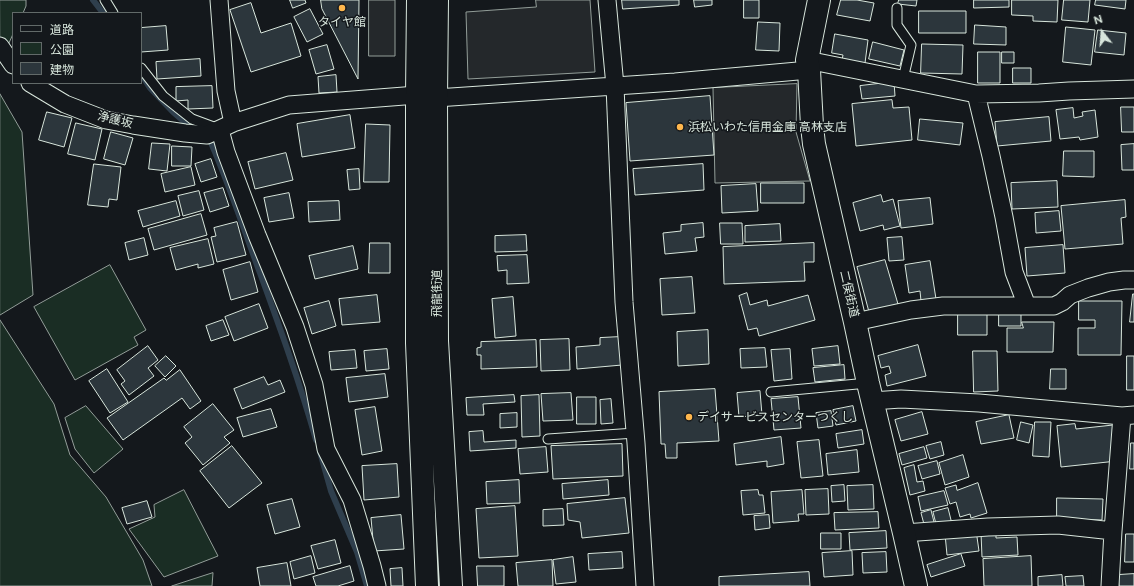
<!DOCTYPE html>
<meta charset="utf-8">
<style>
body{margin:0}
#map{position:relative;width:1134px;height:586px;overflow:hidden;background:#14181c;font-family:Raleway,"Noto Sans JP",sans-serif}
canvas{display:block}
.legend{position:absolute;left:12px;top:12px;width:130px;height:72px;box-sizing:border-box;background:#14181c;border:1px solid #626a69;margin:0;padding:5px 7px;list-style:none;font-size:12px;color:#d8e6dc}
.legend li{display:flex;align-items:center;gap:8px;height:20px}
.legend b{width:20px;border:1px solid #626a69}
.north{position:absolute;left:1082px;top:12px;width:40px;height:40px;-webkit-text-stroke:3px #14181c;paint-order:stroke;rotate:343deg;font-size:11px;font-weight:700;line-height:16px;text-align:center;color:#d8e6dc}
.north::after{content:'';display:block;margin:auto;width:14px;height:18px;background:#d8e6dc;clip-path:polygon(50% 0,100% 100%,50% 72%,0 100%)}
</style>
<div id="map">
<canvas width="1134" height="586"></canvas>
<ul class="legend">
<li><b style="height:5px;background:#14181c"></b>道路</li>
<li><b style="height:11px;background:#1a2d24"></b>公園</li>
<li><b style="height:11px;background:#2c363c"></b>建物</li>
</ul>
<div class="north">N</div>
</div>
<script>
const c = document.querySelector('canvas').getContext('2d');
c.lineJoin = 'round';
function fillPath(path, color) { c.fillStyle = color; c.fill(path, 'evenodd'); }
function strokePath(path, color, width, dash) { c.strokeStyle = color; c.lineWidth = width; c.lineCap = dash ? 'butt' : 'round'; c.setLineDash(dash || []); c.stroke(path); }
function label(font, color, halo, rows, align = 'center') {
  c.font = font + ' Raleway,"Noto Sans JP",sans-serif'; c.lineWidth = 3; c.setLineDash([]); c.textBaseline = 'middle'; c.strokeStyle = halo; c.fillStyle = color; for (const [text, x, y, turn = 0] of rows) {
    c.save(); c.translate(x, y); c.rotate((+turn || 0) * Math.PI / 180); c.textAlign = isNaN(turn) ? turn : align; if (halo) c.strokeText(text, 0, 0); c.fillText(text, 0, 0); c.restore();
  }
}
const green = new Path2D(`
 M0,0H26V6L23,13H13V34L0,63Z
 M0,94L22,132L33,295L0,315Z
 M110,265L146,330L134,337L138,345L75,380L34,307Z
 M0,320L54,404L70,455L106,497L143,560L152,586H0Z
 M86,406L123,449L94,473L75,449L65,418Z
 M184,490L218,556L164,577L129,529L155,517L154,505Z
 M213,573L212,586H172Z`);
const parking = new Path2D(`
 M369,0H395V56H369Z
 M536,0H590L595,72L468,79L466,12L536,7Z
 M797,84L796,132L810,181L715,183L713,88Z`);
const stream = new Path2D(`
 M93,0L103,13
 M141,74L150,88L173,112L188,125
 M212,145C230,187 244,230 260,273C280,328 300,383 316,440
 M320,452L331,491L357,552L367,586`);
const building = new Path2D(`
 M290,0H305L306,3L293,8Z
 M321,0H359L358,79L322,9Z
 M622,0H679V5L623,9Z
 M694,0H712V5L695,7Z
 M744,0H759V18H744Z
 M841,0H857L874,3L870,21L837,15Z
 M899,0H917L916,6L898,4Z
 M974,0H1009V7L974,8Z
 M1012,0H1058L1057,22L1033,21V16L1012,15Z
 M1064,0H1090L1088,22L1062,20Z
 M1096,0H1126L1125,9L1095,5Z
 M251,3L261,33L291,23L301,56L251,72L230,10Z
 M310,9L323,34L307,42L294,17Z
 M919,11H966V33H919Z
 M758,22L780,23L779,51L756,50Z
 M975,25L1006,27V45L974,44Z
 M166,26L168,50L141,52V28Z
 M1066,27L1095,30L1091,65L1063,62Z
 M1098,30L1126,33L1124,55L1095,52Z
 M835,34L868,40L865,63L842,60L843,55L832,53Z
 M873,42L904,50L900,66L869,59Z
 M922,44L963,45L962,74L921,73Z
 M327,45L334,69L316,74L309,50Z
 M978,52H1000V83H978Z
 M1002,52H1014V63H1002Z
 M200,59L201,76L157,79L156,62Z
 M1013,68H1031V83H1013Z
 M336,75L337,92L319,93L318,77Z
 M894,82L895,96L862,99L860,86Z
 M212,86L213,108L188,109V100L176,101V87Z
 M710,96L714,155L630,161L626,103Z
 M892,100L893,108L909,107L912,140L856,146L852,104Z
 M1121,107H1134V132H1122Z
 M1073,108L1074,118L1083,116L1082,112L1095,110L1098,137L1080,140L1079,137L1060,139L1056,110Z
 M47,112L72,118L64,147L39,140Z
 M350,115L355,148L302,157L297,124Z
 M1049,117L1051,141L997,146L995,122Z
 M920,119L963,123L960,145L918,140Z
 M76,123L102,129L95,160L68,154Z
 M366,124L390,125L389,182H364Z
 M111,132L133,138L125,165L104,159Z
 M152,143L170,144L167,171L149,169Z
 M1134,144V170H1122L1121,145Z
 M172,146L192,147L191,166H172Z
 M1064,151H1094V177L1063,176Z
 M286,153L293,180L255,189L248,162Z
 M211,159L217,177L201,182L195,164Z
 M94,164L121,167L117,200L109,199L108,207L88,205Z
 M703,164L704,190L635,195L633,169Z
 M191,167L195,185L165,192L161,174Z
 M359,169L360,189L349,190L347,170Z
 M1057,181L1058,207L1012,209L1011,183Z
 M761,183H804V203H761Z
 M756,184L758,211L722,213L721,186Z
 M223,188L229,206L210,212L204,193Z
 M199,191L204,210L183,216L178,196Z
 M289,193L294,218L269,222L264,198Z
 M881,195L883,202L893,199L900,226L884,230L883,225L860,231L853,203Z
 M930,198L933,224L901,228L898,201Z
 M1125,200L1126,217L1121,218L1123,244L1065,249L1061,206Z
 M176,201L180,216L143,227L138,211Z
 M339,201L340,220L309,222L308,202Z
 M1059,211L1061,231L1036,233L1035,213Z
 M201,214L207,235L154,250L148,229Z
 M237,222L246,255L217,262L211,237L216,236L214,228Z
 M703,223L704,237L695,238L697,251L665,254L663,233L681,231V225Z
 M720,223H742L743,244H721Z
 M780,224L781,241L745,242V226Z
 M526,235L527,251L495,252V236Z
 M902,237L904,260L889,261L887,238Z
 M144,238L148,255L129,260L125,243Z
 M208,239L214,264L198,268V264L176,270L170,248Z
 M370,243H390V273H369Z
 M814,243V262H804L805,281L724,284L723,247Z
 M1063,245L1065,273L1027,276L1025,248Z
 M353,246L358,269L315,279L309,256Z
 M527,255L529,283L507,284V270L498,271L497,256Z
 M885,260L898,304L869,312L857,267Z
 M930,261L936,299L921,301L920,291L909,293L905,265Z
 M250,262L258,292L231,300L223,270Z
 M692,277L695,313L662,315L660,279Z
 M747,293L750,305L767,300L768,306L808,295L815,320L759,336L757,328L748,330L739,296Z
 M1133,294H1134V322H1130Z
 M377,295L380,322L342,325L339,299Z
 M513,297L516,336L495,338L492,299Z
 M329,301L336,326L312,334L304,308Z
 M1079,301H1122L1121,355H1078V328H1095V320H1079Z
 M259,304L268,328L234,341L225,317Z
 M999,310H1021V326H999Z
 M958,314H987V335H958Z
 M223,320L229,335L211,341L206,326Z
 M1022,322H1054L1053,352H1007V328H1023Z
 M708,330L709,364L678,366L677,332Z
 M620,337L622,365L577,369L576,347L600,345V338Z
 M569,339L570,370L541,371L540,340Z
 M536,340L537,367L481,369V355H477V348L481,347V342Z
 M918,345L926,376L887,386L885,375L891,373L889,366L881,368L878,356Z
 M148,346L158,360L148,368L154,376L129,395L121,384L125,381L117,370Z
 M838,346L840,364L814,366L812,349Z
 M765,348L767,367L741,368L740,349Z
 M387,349L389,369L366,371L364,351Z
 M790,349L792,379L774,381L771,350Z
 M355,350L357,368L331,370L329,352Z
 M973,351H997L998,391L974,392Z
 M166,356L176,366L165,377L155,366Z
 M1127,356H1134V390H1127Z
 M844,365L845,379L815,382L813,368Z
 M107,369L128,402L110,413L89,381Z
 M1051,369H1066V389H1050Z
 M180,370L201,401L190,409L182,398L123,440L107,418L164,378L166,380Z
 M385,374L388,397L349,402L346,378Z
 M264,377L268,385L280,380L285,392L242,409L234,389Z
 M715,389L719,441L677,443V458H666L665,444H661L659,392Z
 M760,391L762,415L739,417L737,393Z
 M571,393L573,420L543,421L541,394Z
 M514,395L515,402L483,404L484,415H467L466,398Z
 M539,395L540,436L522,437L521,396Z
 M577,397H596V424H577Z
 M798,397L801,428L774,430L771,399Z
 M611,399L613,423L601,424L600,400Z
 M213,404L234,430L224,437L230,443L203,465L185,443L192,437L184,427Z
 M853,406L856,421L836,425L833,410Z
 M375,407L382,451L362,455L355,410Z
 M271,409L277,427L243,437L237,418Z
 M831,411L833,426L818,428L816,413Z
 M922,412L928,434L901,441L895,420Z
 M517,413V427L500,428V414Z
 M1009,415L1014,438L981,444L976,422Z
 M1021,422L1033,425L1029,443L1017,440Z
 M1035,422H1051L1049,457L1033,456Z
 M1075,424L1076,429L1113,425L1117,461L1061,467L1057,426Z
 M862,430L864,444L838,448L836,434Z
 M483,431L484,442L516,440V448L470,451L469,432Z
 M781,437L784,464L767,467V461L736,465L734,444Z
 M819,440L823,476L801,478L797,442Z
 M941,442L944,455L930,459L926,446Z
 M1131,443H1134V469H1130Z
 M622,444L623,476L553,479L551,446Z
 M232,446L262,483L229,508L200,471Z
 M546,447L548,472L520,474L518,449Z
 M924,447L927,458L902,465L899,454Z
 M857,450L859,472L828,475L826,454Z
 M963,455L969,477L945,485L939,463Z
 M937,461L940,474L922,479L918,466Z
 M397,464L399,497L364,500L362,466Z
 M914,465L917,482L923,481L925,491L910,495L904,468Z
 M519,480L520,503L487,504L486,482Z
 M608,480L609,495L563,499L562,484Z
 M978,483L987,513L971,518L970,514L960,517L956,502L950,504L945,488L956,485L957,490Z
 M844,485L845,501L832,502L831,486Z
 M873,485L874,509L848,510L847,486Z
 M828,489L829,514L806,515L805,490Z
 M758,490L759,495H763L765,513L743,515L741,491Z
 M802,490L804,514H798L799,521L773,523L771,492Z
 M944,491L948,505L921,511L918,497Z
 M625,498L629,533L582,538L580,522L568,520L567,504Z
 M1057,498L1103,499L1102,520L1057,519Z
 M292,499L300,527L275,534L267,505Z
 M147,501L152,517L127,524L122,508Z
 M515,506L518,556L479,558L476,509Z
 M948,508L952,524L937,528L933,512Z
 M563,509L564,525L543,526V510Z
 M931,510L935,526L925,528L921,513Z
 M878,512L879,528L835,530L834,513Z
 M401,515L404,549L374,551L371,518Z
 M769,515L770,528L755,530L754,516Z
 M976,530L979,551L947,555L945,534Z
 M886,531L887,548L850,550L849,533Z
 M996,532V538L1017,537L1018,555L982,557L981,533Z
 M821,533H841V549H821Z
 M1126,534H1134V562H1125Z
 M335,540L341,563L318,569L311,546Z
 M852,551L853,575L824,577L822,553Z
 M622,552L623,568L589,570L588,554Z
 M886,552L887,572L863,573L862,553Z
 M961,554L965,566L931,577L927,565Z
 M311,556L315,573L294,579L290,562Z
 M1031,556L1032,586H984L983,559Z
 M573,557L576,582L556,584L553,560Z
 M552,560L553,586H518L516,563Z
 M287,563L291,586H260L257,568Z
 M350,566L354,581L338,586H316L313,577Z
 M477,566H504V586H478Z
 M402,568L403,586H391L390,569Z
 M809,572L810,586H719V577Z
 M1134,574V586H1119L1118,575Z
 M1062,575L1063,586H1038V577Z
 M1083,576L1084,586H1066L1065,577Z`);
const lane = new Path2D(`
 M105,0L113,13
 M897,8V25L911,45L903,79
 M141,68L163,96L192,119L219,129
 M771,392L868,383
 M548,439L635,433`);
const street = new Path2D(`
 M219,0L226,91L233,123
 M607,0L615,86L624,302L636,443L645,586
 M0,46L13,65
 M807,60L976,94L1039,93L1069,91L1134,89
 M30,83L65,104L106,120L133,125L185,133L207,135L233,123L289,105L417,95L436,98L675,82L809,70
 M976,94L991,156L1004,217L1014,272L1027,306H1054L1062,302L1070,295L1088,288L1109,282L1124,280H1134
 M220,130L226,152L257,235L295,327L314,385L326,449L352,500L372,566L377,586
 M855,322L911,310L943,306H1027
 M872,401L901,399L979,403L1122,416L1134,415
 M904,533L988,527L1058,525L1113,531L1122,416
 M1110,586L1113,531`);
const secondary = new Path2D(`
 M819,0L807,60L809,70L812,126L814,144L855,322L868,383L904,533L916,586`);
const highway = new Path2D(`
 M418,0L417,95V343L427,586
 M437,0L436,98L437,341L451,586`);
const markers = [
 [342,8,4,"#ffb74d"],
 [680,127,4,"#ffb74d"],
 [689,417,4,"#ffb74d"]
];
const poiNames = [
 ["タイヤ館",342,22,"center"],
 ["浜松いわた信用金庫 高林支店",688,127],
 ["デイサービスセンターつくし",697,417]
];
const streetNames = [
 ["浄護坂",115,120,14],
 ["飛龍街道",437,293,-90],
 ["二俣街道",849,294,77]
];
fillPath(green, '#1a2d24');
strokePath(green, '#939e99', 1);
fillPath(parking, '#24282b');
strokePath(parking, '#939e99', 1);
strokePath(stream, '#2f3f4d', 6);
fillPath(building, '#2c363c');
strokePath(building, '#d8e6dc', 1);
strokePath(lane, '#d8e6dc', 11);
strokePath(street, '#d8e6dc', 19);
strokePath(secondary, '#d8e6dc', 24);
strokePath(highway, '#d8e6dc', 24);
strokePath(lane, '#14181c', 9);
strokePath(street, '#14181c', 17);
strokePath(secondary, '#14181c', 22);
strokePath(highway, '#14181c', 22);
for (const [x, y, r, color] of markers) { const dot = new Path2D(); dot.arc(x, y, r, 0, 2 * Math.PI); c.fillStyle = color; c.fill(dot); strokePath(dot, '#14181c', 1.5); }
label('12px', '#d8e6dc', '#14181c', poiNames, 'left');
label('12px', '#d8e6dc', '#14181c', streetNames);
</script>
